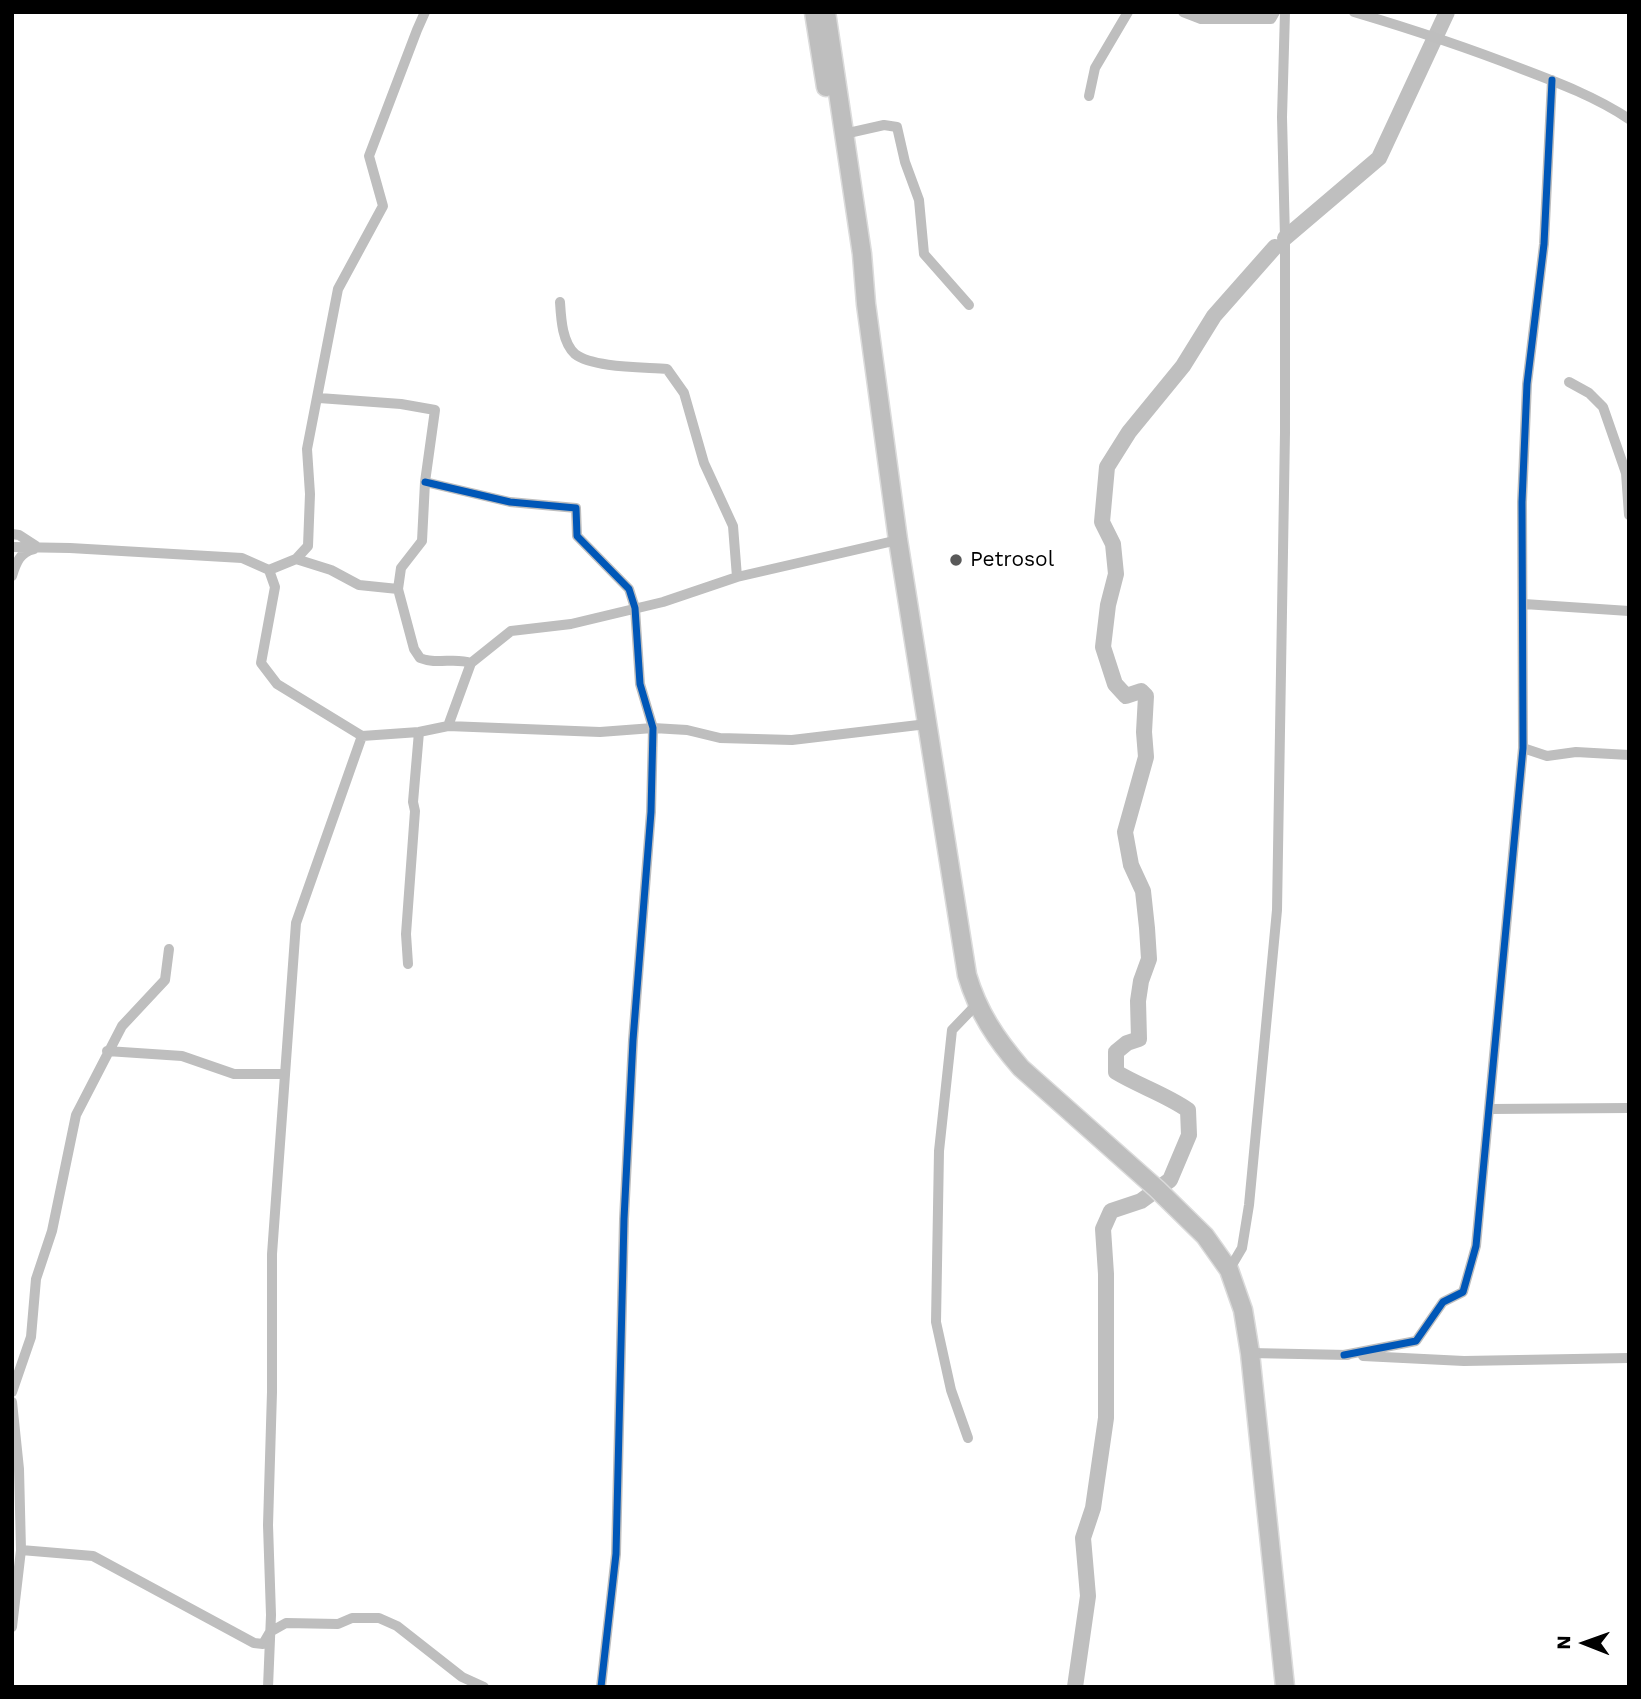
<!DOCTYPE html>
<style>
body{margin:0}
#map{position:relative;width:1641px;height:1699px;overflow:hidden;background:#fff;font-family:"Work Sans",sans-serif}
canvas{display:block}
.frame{position:absolute;inset:0;border:14px solid #000;pointer-events:none}
.north{position:absolute;left:1550px;top:1608px;width:70px;height:70px;-webkit-text-stroke:5px #fff;paint-order:stroke;rotate:271deg;font-size:19px;font-weight:700;line-height:28px;text-align:center;color:#000}
.north::after{content:'';display:block;margin:auto;width:24px;height:32px;background:#000;clip-path:polygon(50% 0,100% 100%,50% 72%,0 100%)}
</style>
<div id="map">
<canvas width="1641" height="1699"></canvas>
<div class="frame"></div>
<div class="north">N</div>
</div>
<script>
const c = document.querySelector('canvas').getContext('2d');
c.lineJoin = 'round';
function strokePath(path, color, width, dash) { c.strokeStyle = color; c.lineWidth = width; c.lineCap = dash ? 'butt' : 'round'; c.setLineDash(dash || []); c.stroke(path); }
function label(font, color, halo, rows, align = 'center') {
  c.font = font + ' "Work Sans",sans-serif'; c.lineWidth = 5; c.setLineDash([]); c.textBaseline = 'middle'; c.strokeStyle = halo; c.fillStyle = color; for (const [text, x, y, turn = 0] of rows) {
    c.save(); c.translate(x, y); c.rotate((+turn || 0) * Math.PI / 180); c.textAlign = isNaN(turn) ? turn : align; if (halo) c.strokeText(text, 0, 0); c.fillText(text, 0, 0); c.restore();
  }
}
const river = new Path2D(`
 M1285,238L1379,158L1447,12
 M1075,1687L1088,1596L1083,1538L1093,1508L1106,1418V1274L1103,1229L1111,1211L1141,1201L1170,1180L1189,1135L1188,1110C1165,1094 1139,1086 1116,1072V1052L1127,1043L1139,1039L1138,1001L1141,981L1149,959L1147,928L1143,891L1131,865L1125,832L1146,757L1144,732L1146,696L1141,691L1126,696L1115,684L1103,647L1108,605L1116,574L1113,544L1102,522L1107,467L1129,432L1183,366L1214,316L1275,247`);
const street = new Path2D(`
 M1183,12L1201,19H1271L1275,12
 M1354,12C1411,29 1466,47 1522,69C1559,83 1596,97 1629,119
 M1089,96L1095,68L1128,12
 M844,134L884,125L897,127L905,162L919,200L924,254L969,305
 M560,302C561,318 562,342 575,354C593,368 644,367 667,369L684,393L704,463L733,526L737,577
 M1569,382L1589,393L1603,407L1626,473L1629,515
 M319,398L401,404L435,410L425,482L422,541L401,568L398,589L414,649L420,658C437,665 455,657 471,663
 M425,482L510,502L576,508L577,536L629,589L635,608L640,684L653,728L651,812L633,1040L624,1219L616,1554L601,1687
 M12,534L19,535L36,546
 M12,547L70,548L242,558L269,570L275,587L261,663L277,684L362,736L419,732L448,726L471,663L511,631L571,624L663,602L737,577L898,540
 M296,559L308,546L310,494L307,449L338,289L383,206L369,156L417,30L425,12
 M269,570L296,559L331,570L359,585L398,589
 M12,576C16,563 20,552 34,549
 M1524,604L1629,611
 M448,726L600,732L653,728L687,730L720,738L792,740L927,724
 M1523,748L1547,756L1576,752L1629,755
 M408,964L406,934L415,811L413,802L419,732
 M107,1051L182,1056L234,1074H285
 M1490,1109L1629,1108
 M1229,1270L1242,1248L1249,1205L1277,910L1285,432V238L1282,117L1285,12
 M1250,1353L1348,1355
 M1344,1355L1416,1341L1443,1302L1463,1292L1476,1246L1523,748L1522,502L1527,384L1544,244L1552,80
 M1363,1356L1464,1361L1629,1358
 M12,1392L31,1337L36,1279L52,1231L76,1115L122,1026L165,980L169,949
 M12,1402L19,1469L21,1550L12,1627
 M968,1438L951,1390L936,1322L939,1151L952,1030L977,1004
 M21,1550L93,1556L254,1643L263,1644L270,1632L286,1623L338,1624L352,1618H379L397,1626L462,1677L484,1687
 M268,1687L271,1615L268,1525L272,1392V1254L296,923L362,736`);
const highway = new Path2D(`
 M814,12L826,87
 M826,12L862,254L866,304L898,540L967,975C978,1012 996,1039 1021,1068L1157,1189L1205,1236L1229,1270L1243,1310L1250,1353L1285,1687`);
const cycleway = new Path2D(`
 M425,482L510,502L576,508L577,536L629,589L635,608L640,684L653,728L651,812L633,1040L624,1219L616,1554L601,1687
 M1344,1355L1416,1341L1443,1302L1463,1292L1476,1246L1523,748L1522,502L1527,384L1544,244L1552,80`);
const markers = [
 [956,560,7,"#595959"]
];
const poiNames = [
 ["Petrosol",970,560]
];
strokePath(river, '#bfbfbf', 16);
strokePath(highway, '#dbdbdb', 21);
strokePath(street, '#bebebe', 10);
strokePath(highway, '#bebebe', 18);
strokePath(cycleway, '#0057b8', 7);
for (const [x, y, r, color] of markers) { const dot = new Path2D(); dot.arc(x, y, r, 0, 2 * Math.PI); c.fillStyle = color; c.fill(dot); strokePath(dot, '#fff', 2.5); }
label('21px', '#000', '#fff', poiNames, 'left');
</script>
